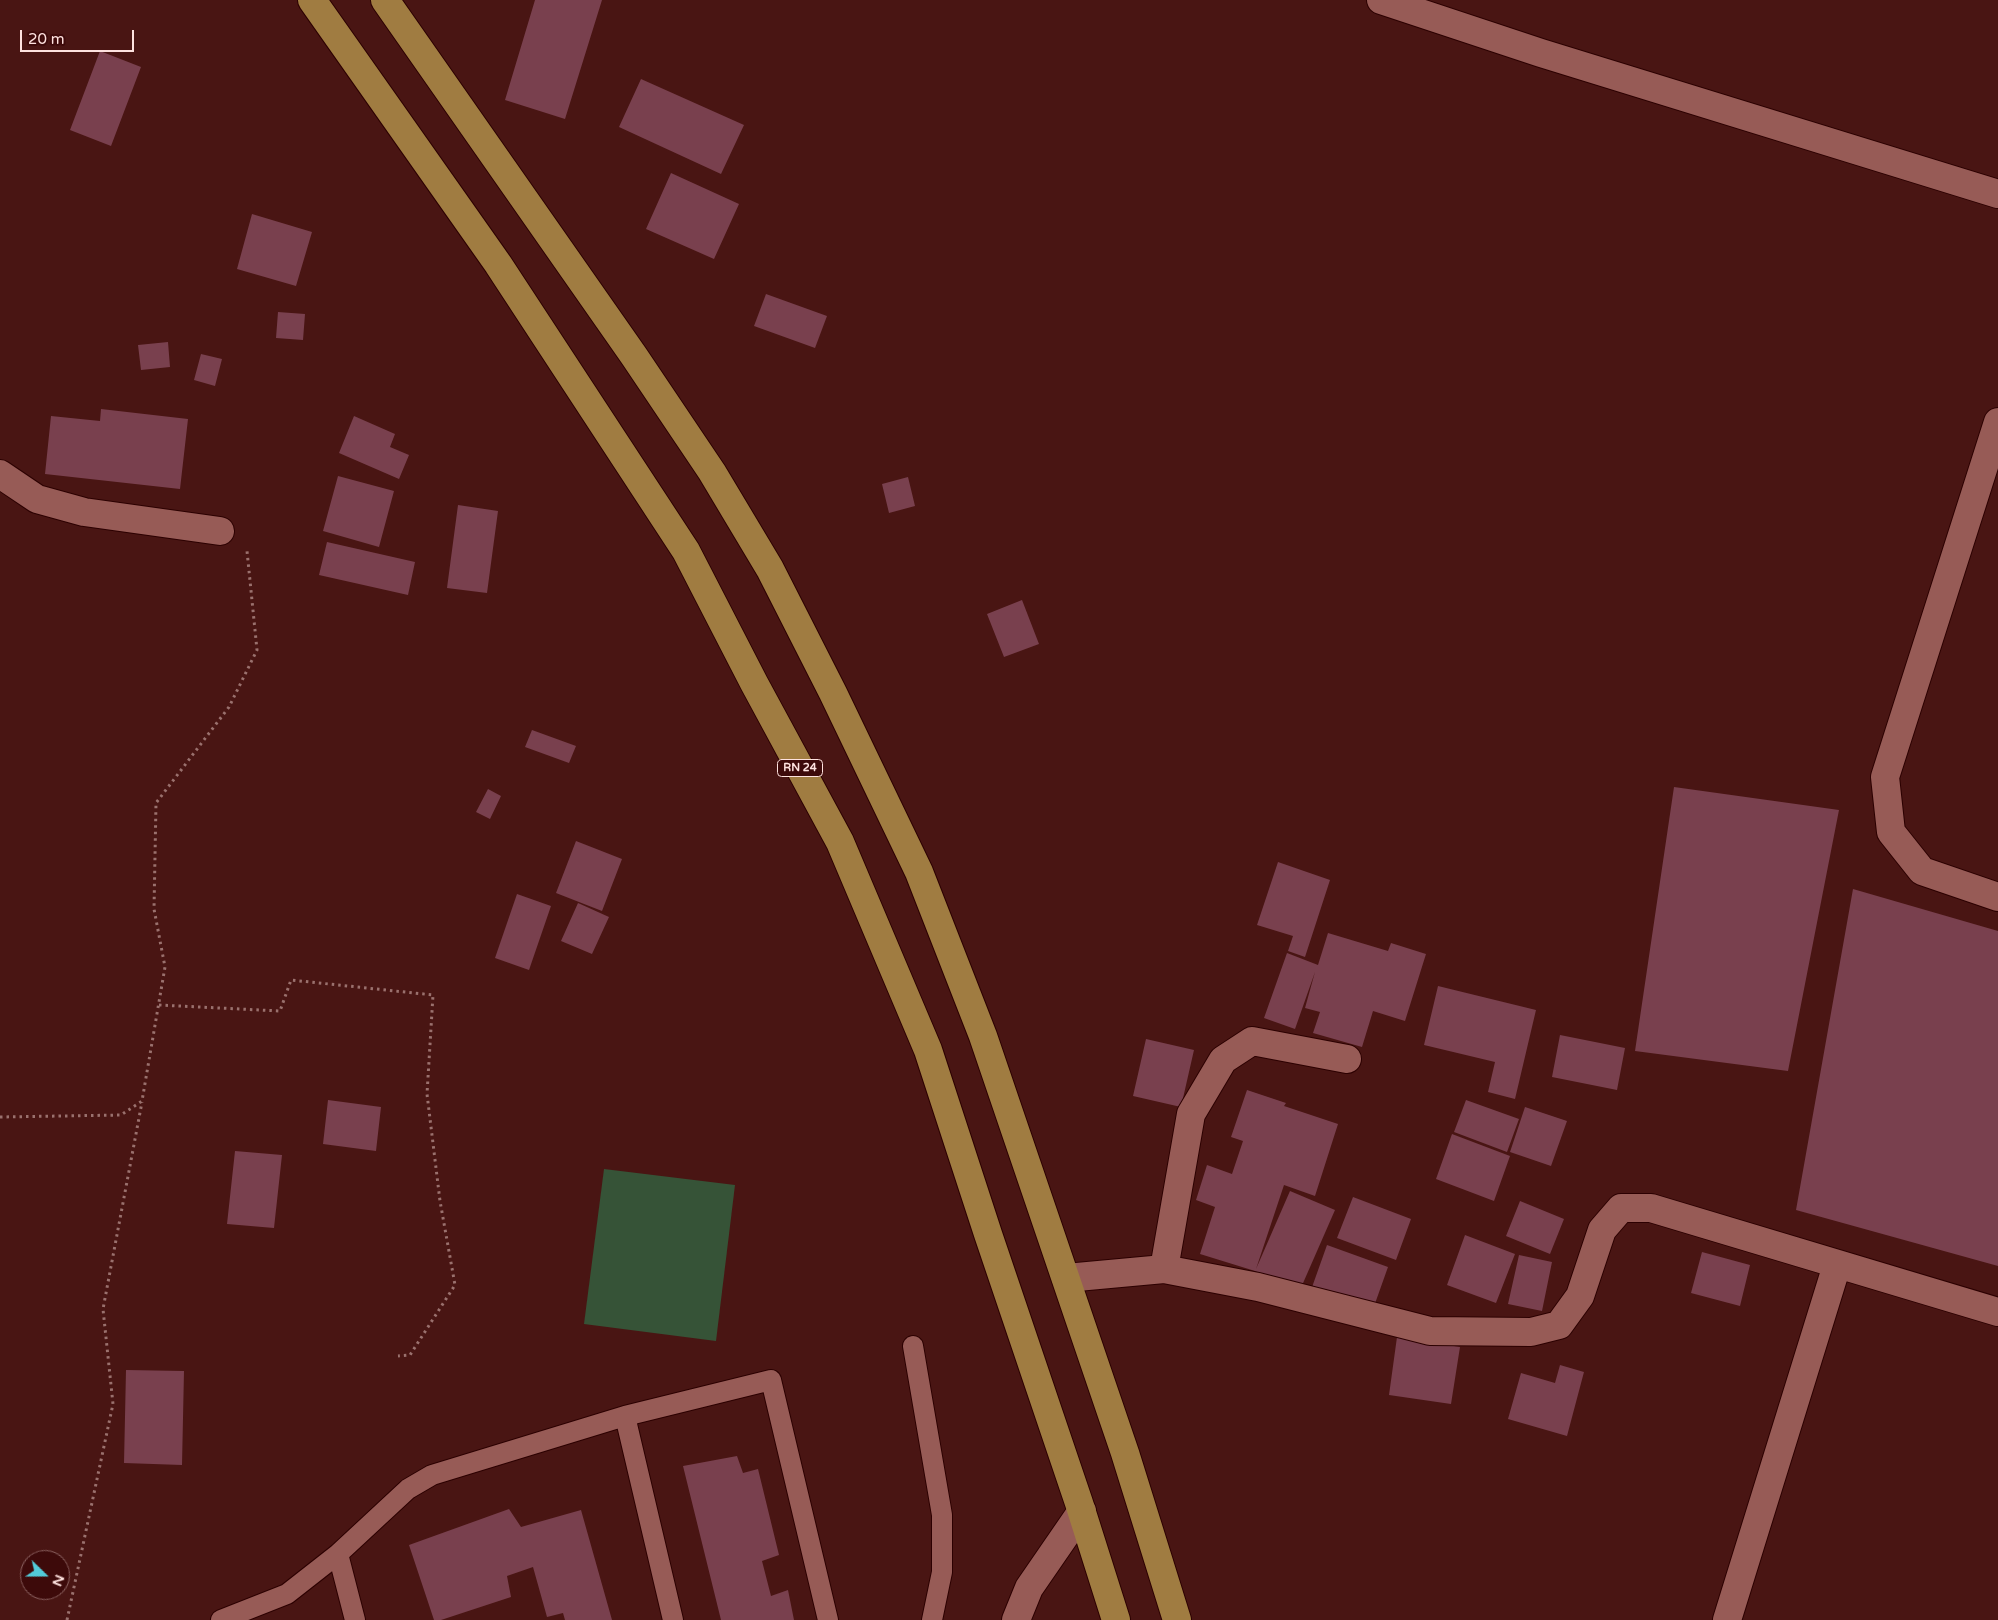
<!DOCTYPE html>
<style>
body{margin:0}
#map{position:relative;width:1998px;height:1620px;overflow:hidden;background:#491513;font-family:"Varela Round",sans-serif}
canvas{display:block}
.north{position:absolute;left:20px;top:1550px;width:50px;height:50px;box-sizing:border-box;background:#3d0a0a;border:1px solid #8a605f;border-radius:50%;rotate:112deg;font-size:14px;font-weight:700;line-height:20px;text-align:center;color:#fee2df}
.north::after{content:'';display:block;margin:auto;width:18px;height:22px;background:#52cbd9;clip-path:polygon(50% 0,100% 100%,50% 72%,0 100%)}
.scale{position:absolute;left:20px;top:30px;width:114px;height:22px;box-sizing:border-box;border:2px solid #fee2df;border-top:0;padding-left:6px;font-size:15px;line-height:18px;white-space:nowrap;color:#fee2df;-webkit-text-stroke:4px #3d0a0a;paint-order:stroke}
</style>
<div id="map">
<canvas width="1998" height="1620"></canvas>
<div class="north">N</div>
<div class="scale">20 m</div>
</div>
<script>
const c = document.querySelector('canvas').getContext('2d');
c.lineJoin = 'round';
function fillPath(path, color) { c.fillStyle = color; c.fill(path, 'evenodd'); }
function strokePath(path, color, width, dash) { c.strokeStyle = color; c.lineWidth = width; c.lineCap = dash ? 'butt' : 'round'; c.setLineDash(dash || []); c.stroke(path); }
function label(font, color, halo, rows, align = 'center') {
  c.font = font + ' "Varela Round",sans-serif'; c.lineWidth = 4; c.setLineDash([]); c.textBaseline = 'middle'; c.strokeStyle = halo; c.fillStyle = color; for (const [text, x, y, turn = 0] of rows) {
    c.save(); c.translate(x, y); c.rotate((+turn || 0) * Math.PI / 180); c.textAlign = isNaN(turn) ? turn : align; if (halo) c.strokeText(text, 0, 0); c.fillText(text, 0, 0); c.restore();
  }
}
const green = new Path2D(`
 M604,1169L735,1185L716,1341L584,1324Z`);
const building = new Path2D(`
 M535,0H602L565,119L505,100Z
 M100,51L141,67L111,146L70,130Z
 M641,79L744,125L721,174L619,127Z
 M671,173L739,204L714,259L646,229Z
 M252,214L312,232L296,286L237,269Z
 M766,294L827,316L815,348L754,326Z
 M278,312L305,314L303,340L276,338Z
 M168,342L170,367L141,370L138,345Z
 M201,354L222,359L215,386L194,380Z
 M101,409L188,419L180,489L45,474L51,416L100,421Z
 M354,416L395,434L390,447L409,455L399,479L339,453Z
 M338,476L394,491L379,547L323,531Z
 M908,477L915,506L889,513L882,484Z
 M458,505L498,511L487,593L447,588Z
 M327,542L415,562L408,595L319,575Z
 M1022,600L1039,644L1004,657L987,614Z
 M532,730L576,746L569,763L525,747Z
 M1674,787L1839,810L1788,1071L1635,1051Z
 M488,789L501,796L490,819L476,812Z
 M576,841L622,859L602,911L556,893Z
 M1278,862L1330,880L1305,957L1288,951L1293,936L1257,925Z
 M1853,889L1998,931V1266L1796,1210Z
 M517,894L551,906L529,970L495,958Z
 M578,903L609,917L592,954L561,941Z
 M1328,933L1388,951L1391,943L1426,954L1405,1021L1373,1011L1362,1047L1313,1033L1320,1012L1305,1008L1315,972L1295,1029L1264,1018L1287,953L1318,965Z
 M1438,986L1536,1010L1515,1099L1488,1092L1495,1062L1424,1045Z
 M1560,1035L1625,1048L1617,1090L1552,1077Z
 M1146,1039L1194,1050L1181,1107L1133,1096Z
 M1247,1090L1286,1103L1284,1106L1338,1124L1315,1196L1284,1185L1256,1269L1290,1191L1335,1210L1300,1290L1255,1271L1200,1254L1215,1207L1196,1200L1207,1165L1232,1174L1243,1141L1231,1137Z
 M328,1100L381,1107L376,1151L323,1144Z
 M1466,1100L1519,1119L1507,1152L1454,1132Z
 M1525,1107L1567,1121L1551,1166L1510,1152Z
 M1452,1134L1510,1156L1494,1201L1436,1179Z
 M235,1151L282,1155L274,1228L227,1224Z
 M1353,1197L1411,1219L1396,1260L1337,1238Z
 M1520,1201L1564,1219L1550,1254L1506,1236Z
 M1465,1235L1515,1254L1496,1303L1447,1285Z
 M1327,1245L1388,1267L1372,1312L1311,1290Z
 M1702,1252L1750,1265L1740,1306L1691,1293Z
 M1519,1255L1552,1262L1542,1311L1508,1304Z
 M1397,1337L1460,1347L1451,1404L1389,1395Z
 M1560,1365L1584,1372L1567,1436L1508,1419L1521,1373L1555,1383Z
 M126,1370L184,1371L182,1465L124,1463Z
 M737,1456L743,1473L758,1469L779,1555L762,1561L771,1596L788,1590L794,1620H721L683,1466Z
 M509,1509L521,1527L581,1510L612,1620H565L563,1613L547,1617L533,1567L507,1576L511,1597L441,1620H434L409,1545Z`);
const path = new Path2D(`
 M159,1005L280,1011L291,980L433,995L427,1094L440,1201L455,1285L410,1355L398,1356
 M0,1117L121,1115L142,1101L165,967L154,909L156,803L229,707L257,650L247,551
 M67,1620L113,1404L103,1309L142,1102`);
const service = new Path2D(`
 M913,1346L942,1515V1572L932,1620
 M625,1416L673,1620
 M338,1554L355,1620
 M221,1620L287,1594L338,1554L408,1489L432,1475L625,1416L771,1380L828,1620`);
const pedestrian = new Path2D(`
 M1016,1620L1029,1588L1082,1511`);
const minor = new Path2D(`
 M1381,0L1541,53L1998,194
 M1998,422L1885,777L1891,832L1922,871L1998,897
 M0,474L37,499L84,512L220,531
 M1164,1269L1191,1114L1223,1060L1252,1041L1347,1059
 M1066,1278L1164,1269L1258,1287L1430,1331L1531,1332L1559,1325L1580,1296L1602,1230L1621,1208H1651L1998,1312
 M1727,1620L1837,1265`);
const trunk = new Path2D(`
 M312,0L498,264L686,551L754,683L840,842L928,1050L988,1234L1079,1503L1116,1620
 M385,0L634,356L712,472L770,569L833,693L919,872L983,1036L1125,1453L1177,1620`);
const shields = [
 [800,768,45]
];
const shieldNames = [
 ["RN 24",800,768]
];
fillPath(green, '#365337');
fillPath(building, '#79404e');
strokePath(service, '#2c0001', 22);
strokePath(pedestrian, '#2c0001', 30);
strokePath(minor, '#2c0001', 30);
strokePath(trunk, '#2c0001', 30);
strokePath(path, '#9a716e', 3, [2.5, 4]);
strokePath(service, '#975b56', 20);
strokePath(pedestrian, '#975b56', 28);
strokePath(minor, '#975b56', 28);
strokePath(trunk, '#a07c41', 28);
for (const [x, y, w] of shields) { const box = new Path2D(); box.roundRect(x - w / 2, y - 8.5, w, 17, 4); c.fillStyle = '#3d0a0a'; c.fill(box); strokePath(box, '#fee2df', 1); }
label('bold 11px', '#fee2df', null, shieldNames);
</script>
